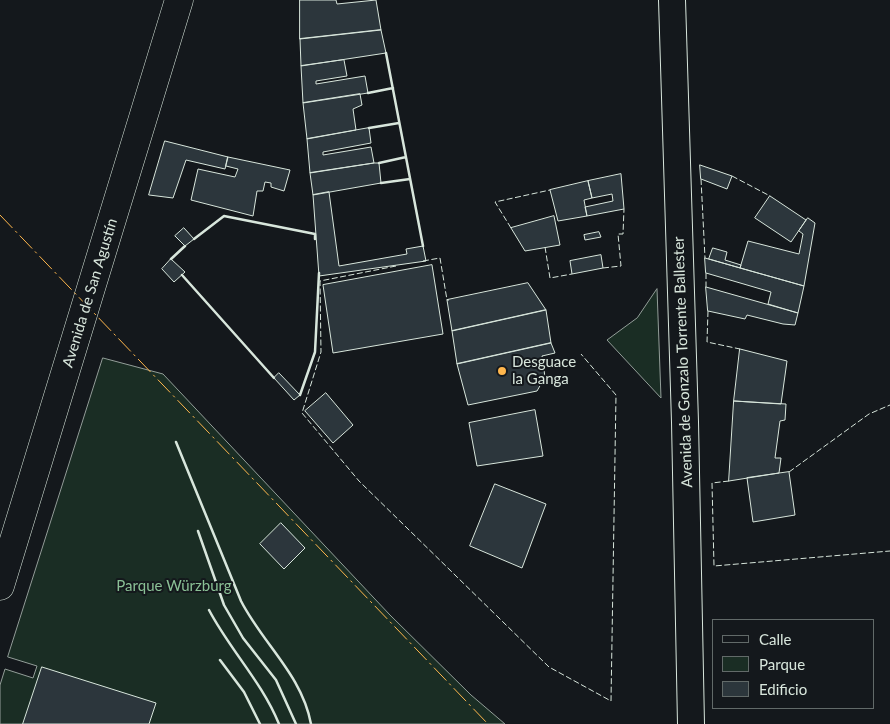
<!DOCTYPE html>
<meta charset="utf-8">
<style>
body{margin:0}
#map{position:relative;width:890px;height:724px;overflow:hidden;background:#14181c;font-family:Lato,sans-serif}
canvas{display:block}
.legend{position:absolute;left:712px;top:619px;width:162px;height:90px;box-sizing:border-box;background:#14181c;border:1px solid #626a69;margin:0;padding:6px 9px;list-style:none;font-size:15px;color:#d8e6dc}
.legend li{display:flex;align-items:center;gap:10px;height:25px}
.legend b{width:25px;border:1px solid #626a69}
</style>
<div id="map">
<canvas width="890" height="724"></canvas>
<ul class="legend">
<li><b style="height:6px;background:#14181c"></b>Calle</li>
<li><b style="height:14px;background:#1a2d24"></b>Parque</li>
<li><b style="height:14px;background:#2c363c"></b>Edificio</li>
</ul>
</div>
<script>
const c = document.querySelector('canvas').getContext('2d');
c.lineJoin = 'round';
function fillPath(path, color) { c.fillStyle = color; c.fill(path, 'evenodd'); }
function strokePath(path, color, width, dash) { c.strokeStyle = color; c.lineWidth = width; c.lineCap = dash ? 'butt' : 'round'; c.setLineDash(dash || []); c.stroke(path); }
function label(font, color, halo, rows, align = 'center') {
  c.font = font + ' Lato,sans-serif'; c.lineWidth = 4; c.setLineDash([]); c.textBaseline = 'middle'; c.strokeStyle = halo; c.fillStyle = color; for (const [text, x, y, turn = 0] of rows) {
    c.save(); c.translate(x, y); c.rotate((+turn || 0) * Math.PI / 180); c.textAlign = isNaN(turn) ? turn : align; if (halo) c.strokeText(text, 0, 0); c.fillText(text, 0, 0); c.restore();
  }
}
const green = new Path2D(`
 M657,289L661,398L607,340L637,318Z
 M103,358L163,374L390,615L471,695L505,724H0V685L5,669L33,678L37,666L8,657Z`);
const building = new Path2D(`
 M300,0H336L337,4L376,0L381,30L300,39Z
 M381,30L386,53L301,66L300,39Z
 M344,60L347,76L316,81V84L365,76L368,93L303,103L301,66Z
 M360,94L362,105L353,109L356,130L307,139L303,103Z
 M369,128L371,143L323,152V155L371,147L374,163L310,173L307,139Z
 M165,141L228,157L225,169L186,160L173,198L149,195Z
 M228,157L290,170L284,191L271,187V183L265,182L263,191H257L253,216L191,200L198,169L235,177L238,169L226,166Z
 M374,163H379L381,183L313,195L310,173Z
 M700,165L732,176L727,189L701,179Z
 M621,174L624,209L587,216L585,207L613,201L612,194L592,198L588,181Z
 M588,181L592,198L584,200L587,216L558,221L550,190Z
 M329,192L339,266L407,254L406,249L423,246L426,261L319,276L313,195Z
 M770,196L806,220L791,242L755,218Z
 M554,216L560,245L525,251L511,228Z
 M808,218L815,223L804,286L740,268L748,241L799,254L803,234L799,231Z
 M184,228L194,239L185,246L175,236Z
 M599,232L601,237L585,240L584,235Z
 M713,248L727,252L725,260L741,265L740,268L709,259Z
 M601,255L603,268L572,274L570,261Z
 M705,258L804,286L798,313L768,304L771,292L706,273Z
 M171,259L185,272L174,282L162,269Z
 M432,265L443,334L333,353L323,285Z
 M528,283L546,310L452,331L447,300Z
 M706,287L798,313L795,325L783,324L747,315L745,319L708,311Z
 M546,310L551,343L457,364L452,331Z
 M551,343L555,353L542,356L545,377L537,391L468,405L457,364Z
 M740,349L787,361L781,404L734,401Z
 M279,373L300,395L294,400L274,378Z
 M326,393L353,425L333,443L305,411Z
 M734,401L786,404L785,420L780,421L775,458H781L779,473L729,481Z
 M535,410L543,456L477,466L469,423Z
 M789,472L795,515L753,522L747,478Z
 M495,484L546,504L522,568L470,546Z
 M281,523L305,548L284,569L260,544Z
 M42,667L156,703L149,724H23Z`);
const primary = new Path2D(`
 M672,0L685,422L691,724`);
const trunk = new Path2D(`
 M0,586L179,0`);
const fence = new Path2D(`
 M732,176L770,196
 M701,179L705,258
 M511,228L495,202L550,190
 M545,247L550,278L572,274
 M423,261L440,258L447,300H449
 M396,266L320,281L321,352L302,413L359,481L549,667L611,701L616,395L581,354
 M603,268L621,266L618,234H623L624,209
 M706,273V287
 M708,311L707,342L740,349
 M789,472L869,414L890,405
 M729,481L712,483L714,566L890,551`);
const wall = new Path2D(`
 M386,53L423,246
 M368,93L393,88
 M369,128L399,123
 M379,163L406,157
 M381,183L410,179
 M194,239L224,216L315,234V239
 M171,259L185,246
 M182,275L274,378
 M300,395L315,352L319,273
 M176,442L241,601C263,644 302,675 311,724
 M198,531L224,605L243,638L276,680L296,724
 M209,610C230,650 262,682 279,724
 M220,660L244,692L260,724`);
const power = new Path2D(`
 M0,215L488,724`);
const markers = [
 [502,371,5,"#ffb74d"]
];
const streetNames = [
 ["Avenida de San Agustín",90,293,-73],
 ["Avenida de Gonzalo Torrente Ballester",683,362,-92]
];
const poiNames = [
 ["Desguace",512,362],
 ["la Ganga",512,379]
];
const parkNames = [
 ["Parque Würzburg",174,586]
];
fillPath(green, '#1a2d24');
strokePath(green, '#939e99', 1);
fillPath(building, '#2c363c');
strokePath(building, '#d8e6dc', 1);
strokePath(primary, '#d8e6dc', 28);
strokePath(trunk, '#d8e6dc', 29);
strokePath(primary, '#14181c', 26);
strokePath(trunk, '#14181c', 28);
strokePath(fence, '#d8e6dc', 1, [6, 2.5]);
strokePath(wall, '#d8e6dc', 2.5);
strokePath(power, '#ffb74d', 1, [18, 4, 2.5, 4]);
for (const [x, y, r, color] of markers) { const dot = new Path2D(); dot.arc(x, y, r, 0, 2 * Math.PI); c.fillStyle = color; c.fill(dot); strokePath(dot, '#14181c', 2); }
label('15px', '#d8e6dc', '#14181c', streetNames);
label('15px', '#d8e6dc', '#14181c', poiNames, 'left');
label('15px', '#8ac095', '#14181c', parkNames);
</script>
